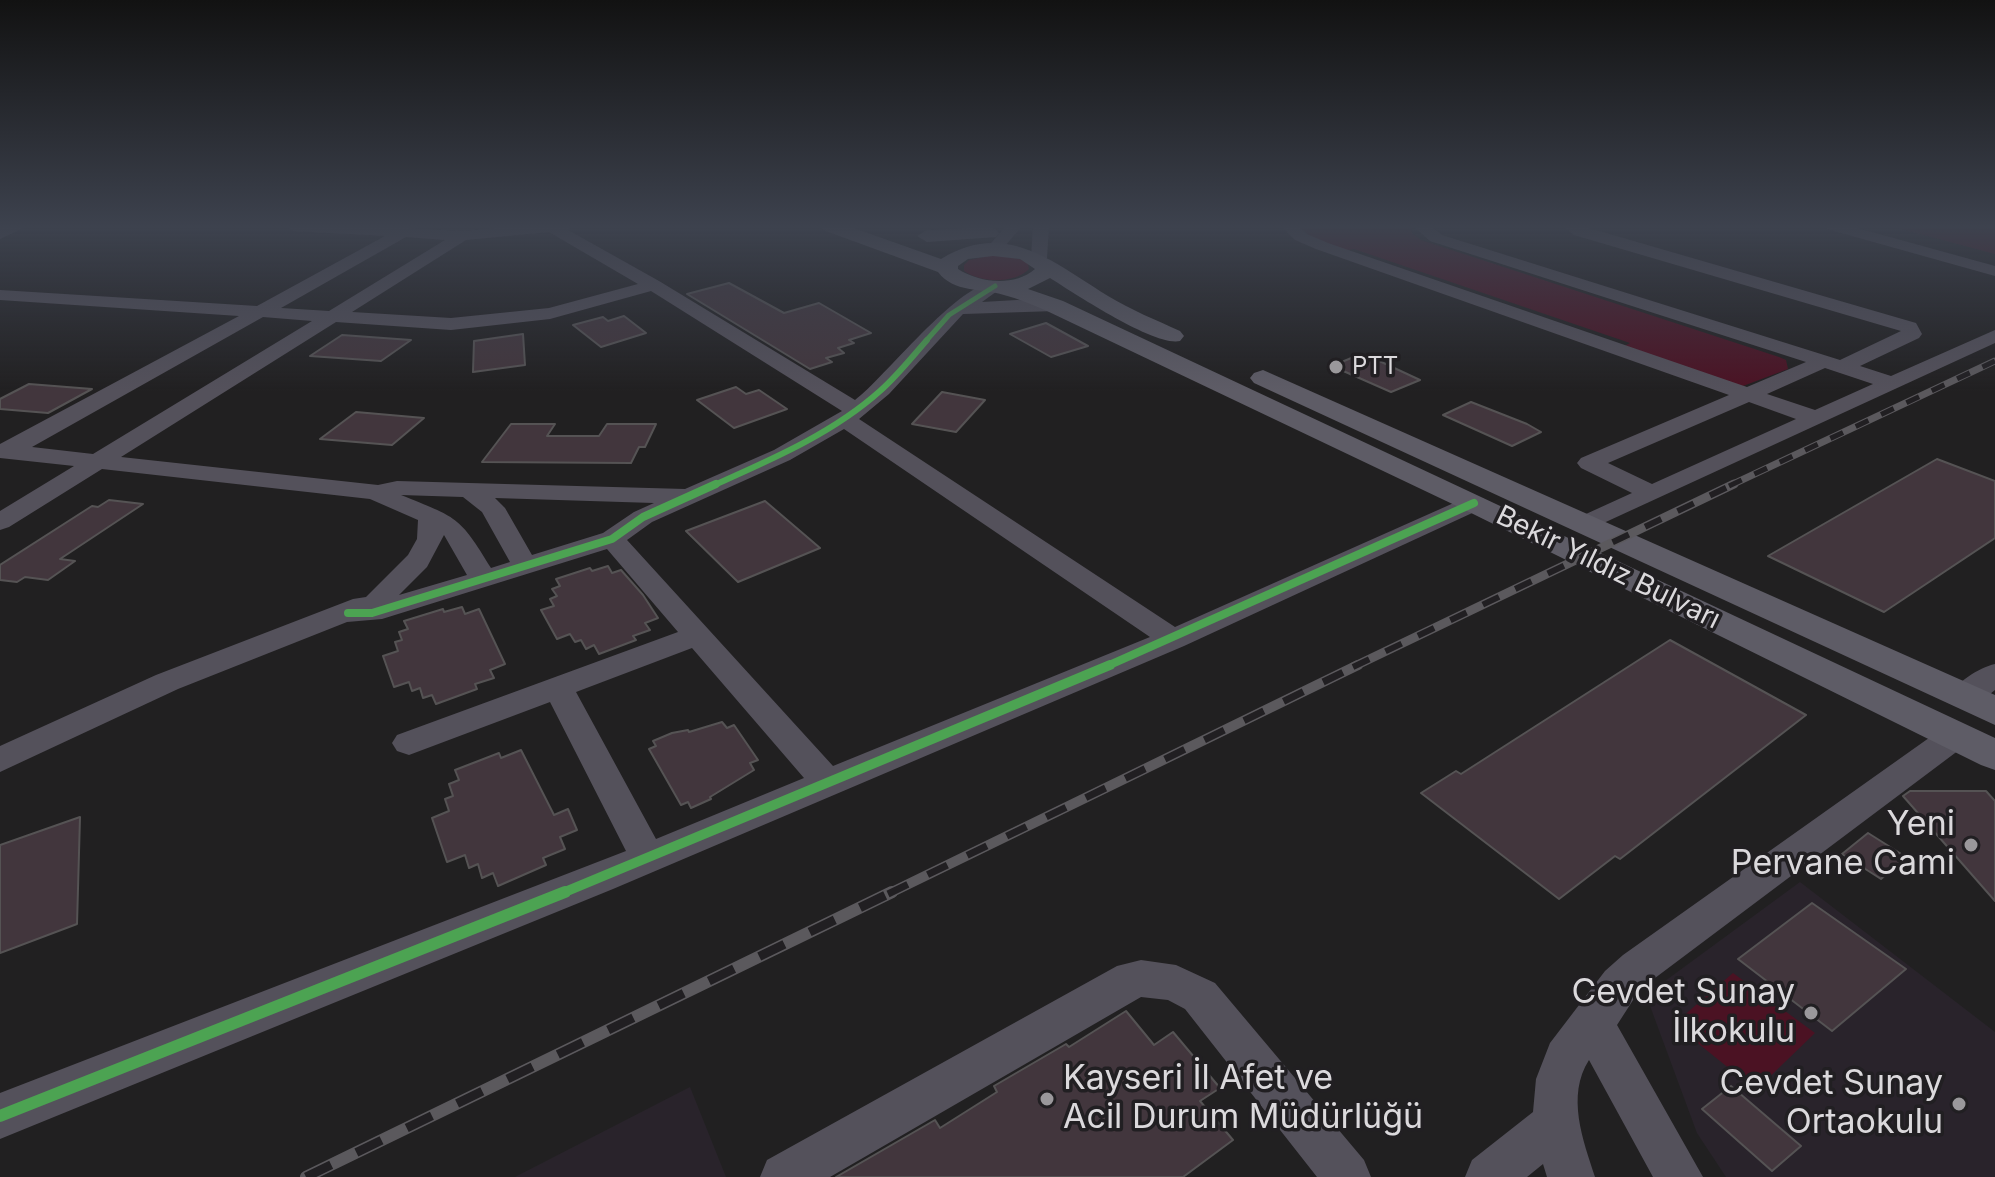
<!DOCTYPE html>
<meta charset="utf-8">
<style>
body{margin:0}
canvas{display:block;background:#212021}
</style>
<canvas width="1995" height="1177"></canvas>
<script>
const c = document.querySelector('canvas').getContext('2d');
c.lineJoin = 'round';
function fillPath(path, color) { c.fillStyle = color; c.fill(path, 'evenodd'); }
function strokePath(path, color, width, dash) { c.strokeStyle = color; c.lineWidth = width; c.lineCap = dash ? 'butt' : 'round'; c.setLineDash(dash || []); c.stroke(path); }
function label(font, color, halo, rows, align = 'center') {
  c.font = font + ' Inter,sans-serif'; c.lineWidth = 7; c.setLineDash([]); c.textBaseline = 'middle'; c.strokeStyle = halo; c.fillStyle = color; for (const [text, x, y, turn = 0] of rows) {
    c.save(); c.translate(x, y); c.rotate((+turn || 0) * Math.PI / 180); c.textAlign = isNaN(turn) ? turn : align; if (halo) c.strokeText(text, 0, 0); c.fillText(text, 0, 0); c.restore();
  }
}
const built = new Path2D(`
 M1800,882L1995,1032V1177H1726L1697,1133L1646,995Z
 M690,1087L726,1177H515Z`);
const green = new Path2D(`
 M1300,226H1411L1412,233L1421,240L1779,357L1786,360L1788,369L1743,386L1731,384L1621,348L1630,343L1354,249C1338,254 1310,240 1300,226Z
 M1890,226H1995V254Z
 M994,255L1020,259L1028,264L1029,269C1014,284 981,283 964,271V265L969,260Z
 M1733,973L1815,1033L1756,1090L1674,1024Z`);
const building = new Path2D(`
 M729,283L784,313L819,303L871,333L849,340L854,343L838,348L844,353L826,358L832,362L810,369L687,294Z
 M624,316L646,333L601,347L573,325L603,317L608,321Z
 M1046,323L1088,346L1051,357L1010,334Z
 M523,334L525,365L473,372L474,341Z
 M342,335L411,340L381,361L310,356Z
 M1361,354L1375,359L1420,380L1391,392L1332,366Z
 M29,384L92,389L48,413L0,409V399Z
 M736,387L746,394L759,390L787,409L734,428L697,400Z
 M942,392L985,400L956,432L912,424Z
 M1471,402L1527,424L1541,432L1512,446L1443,415Z
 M356,412L424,418L392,445L320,439Z
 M511,424H555L547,436H599L607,424H656L645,447H639L631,463L482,462Z
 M1937,459L1995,481V538L1884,612L1768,556Z
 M109,500L143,504L60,559L75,561L48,580L25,577L17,582L0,580V565L92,506L98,507Z
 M765,501L820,548L738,582L686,531Z
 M608,566L612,573L621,570L643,595L658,618L645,623L650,630L633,636L636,640L599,654L594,645L586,649L581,640L575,642L570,634L557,639L541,610L554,606L550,599L557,596L552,589L560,586L556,579L590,568L592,571Z
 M462,607L465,614L479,609L505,664L490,670L494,678L475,684L477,689L436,704L432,695L423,698L420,688L412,691L409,682L394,687L383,656L398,651L395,642L402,640L399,632L408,629L404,621L443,609L444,612Z
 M1670,640L1806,715L1620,859L1615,856L1559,899L1421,793L1456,771L1461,774Z
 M722,722L727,728L734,725L758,760L750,763L754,770L710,797L711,799L691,808L688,802L681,805L649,749L656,746L653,741L672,733L688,730L689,732Z
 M521,750L554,815L568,809L577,830L560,837L565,849L543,858L546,865L498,886L493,873L482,878L478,864L469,868L465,855L447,862L432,818L449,811L445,799L453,796L449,784L459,780L455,770L499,753L501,758Z
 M1910,791H1986L1995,801V901L1903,796Z
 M80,817L77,924L0,953V845Z
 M1868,833L1906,857L1881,879L1842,854Z
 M1812,903L1906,969L1832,1031L1738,959Z
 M1126,1011L1154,1045L1173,1032L1220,1088L1200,1101L1233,1140L1183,1177H836L935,1120L940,1128L997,1092L994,1086L1066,1044L1069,1047Z
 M1731,1086L1801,1146L1772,1171L1702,1109Z`);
const minor = new Path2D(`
 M6,226H28L0,239V228Z
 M285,226H373L462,231L517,226H574L568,230L659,281L855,400C885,378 965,273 1001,282L1004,286L982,302L1017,300L1061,302L1064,306L1055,311L963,314L889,394L859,419L1175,627L1465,498H1483L1487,503L1483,508L1184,646L613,889L0,1139V1093L626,851L550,702L409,755L397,751L392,743L397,735L678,632L607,549L382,619L347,622L178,689L0,772V746L156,675L353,599L366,597L408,555L417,539L418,520L370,499L102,469L9,527L0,530V511L74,466L0,458V444L239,316L0,300V290L257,306L385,236L293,231ZM549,232L638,284L549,308L451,318L352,312L466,240ZM406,237L445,240L329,311L281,308ZM651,291L842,411L774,450L685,489L397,481L378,485L121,457L336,322L451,330L550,319ZM263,317L312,321L93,454L32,447ZM844,429L1150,637L833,766L627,540L652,522L790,460ZM401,495L463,497L482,512L510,562L491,568C459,515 457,518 401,495ZM495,498L654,503L634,512L603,533L532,555L505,508ZM444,535L467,575L399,595L427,567ZM692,648L804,778L656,839L576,692Z
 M1006,226H1022L999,253H987L985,250Z
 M1033,226H1049L1047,258L1039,263L1031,258Z
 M1281,226H1298L1307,234L1328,243L1747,387L1806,362L1430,241L1413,226H1431L1442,235L1840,360L1901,331L1574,235L1563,226H1582L1916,323L1922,334L1919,338L1860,366L1891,376L1995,330V343L1584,532L1575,529L1571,524L1575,519L1632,493L1581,468L1577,463L1581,458L1729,395L1316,249L1295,240ZM1825,368L1873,384L1815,410L1767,394ZM1749,402L1796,419L1652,484L1608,463Z
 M1825,226H1850L1995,266V276L1827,229Z
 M1995,664V690C1981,701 1971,710 1953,705L1948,697C1957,682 1978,668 1995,664Z
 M1955,724L1967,728L1972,736L1967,744L1651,981L1635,997L1617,1025L1703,1177H1653L1589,1060C1566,1096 1583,1140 1595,1177H1547L1543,1164L1527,1177H1465L1472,1160L1533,1112L1536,1079L1550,1043L1605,971L1623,955L1943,728Z
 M1141,960L1176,965L1215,983L1364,1160L1371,1177H1317L1185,1009L1168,1000L1141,997L830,1177H760L767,1160L1117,966Z`);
const major = new Path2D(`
 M821,226H848L941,259C1006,219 1054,263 1108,296C1131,310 1156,320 1180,331L1184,336L1180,341C1155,347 1074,293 1050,278L1028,289L1063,301L1995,738V770L1981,765L1463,509L1047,311C1033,305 1019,299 1004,295C981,288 954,293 938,272L823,230ZM993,256L1020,259L1035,269C1014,287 980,283 958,269V266L968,259Z
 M989,227L996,229L999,233L996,237L927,242L917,236L927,230Z
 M1263,370L1995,695V725L1254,383L1250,378L1254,373Z`);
const railFar3 = new Path2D(`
 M1729,486L1995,361`);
const railFar2 = new Path2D(`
 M1353,667L1734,484`);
const railFar1 = new Path2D(`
 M888,894L1358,665`);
const rail = new Path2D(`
 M306,1177L892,892`);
const cyclewayFar4 = new Path2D(`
 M925,342L949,315L995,286`);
const cyclewayFar3 = new Path2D(`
 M712,486C770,460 832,434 880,391C897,376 912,357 927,340`);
const cyclewayFar2 = new Path2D(`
 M348,613H372L612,539L643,517L716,484
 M1105,667L1474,503`);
const cyclewayFar1 = new Path2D(`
 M560,894L1110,665`);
const cycleway = new Path2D(`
 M0,1116L565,892`);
const markers = [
 [1336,367,8,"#9a989b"],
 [1971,845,8,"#9a989b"],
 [1811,1013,8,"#9a989b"],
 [1047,1099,8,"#9a989b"],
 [1959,1104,8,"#9a989b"]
];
const farPoinames = [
 ["PTT",1352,367]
];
const streetNames = [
 ["Bekir Yıldız Bulvarı",1608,568,26]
];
const nearPoinames = [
 ["Yeni",1955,825],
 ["Pervane Cami",1955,864],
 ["Cevdet Sunay",1795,993],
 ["İlkokulu",1795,1032],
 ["Kayseri İl Afet ve",1063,1079,"left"],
 ["Acil Durum Müdürlüğü",1063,1118,"left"],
 ["Cevdet Sunay",1943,1084],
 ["Ortaokulu",1943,1123]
];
fillPath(built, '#29232b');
fillPath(green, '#4b1223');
fillPath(building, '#42363d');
strokePath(building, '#555354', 2);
fillPath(minor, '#54515b');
fillPath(major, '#5e5c66');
strokePath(railFar3, '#5b595d', 7);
strokePath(railFar2, '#5b595d', 9);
strokePath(railFar1, '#5b595d', 10);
strokePath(rail, '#5b595d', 12);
strokePath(railFar3, '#211f22', 5, [14]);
strokePath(railFar2, '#211f22', 6, [18]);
strokePath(railFar1, '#211f22', 7, [22]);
strokePath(rail, '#211f22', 9, [28]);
strokePath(cyclewayFar4, '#4ca352', 5);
strokePath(cyclewayFar3, '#4ca352', 6);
strokePath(cyclewayFar2, '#4ca352', 8);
strokePath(cyclewayFar1, '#4ca352', 10);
strokePath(cycleway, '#4ca352', 12);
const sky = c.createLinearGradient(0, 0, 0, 391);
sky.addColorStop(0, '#121212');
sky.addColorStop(0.58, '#3d424e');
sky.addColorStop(1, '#3d424e00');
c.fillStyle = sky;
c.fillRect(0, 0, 1995, 391);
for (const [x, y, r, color] of markers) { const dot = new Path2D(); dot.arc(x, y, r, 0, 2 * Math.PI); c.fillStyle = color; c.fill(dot); strokePath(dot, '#211f22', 3); }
label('24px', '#dbd9dc', '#211f22', farPoinames, 'left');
label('28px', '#dbd9dc', '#211f22', streetNames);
label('34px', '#dbd9dc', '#211f22', nearPoinames, 'right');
</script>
